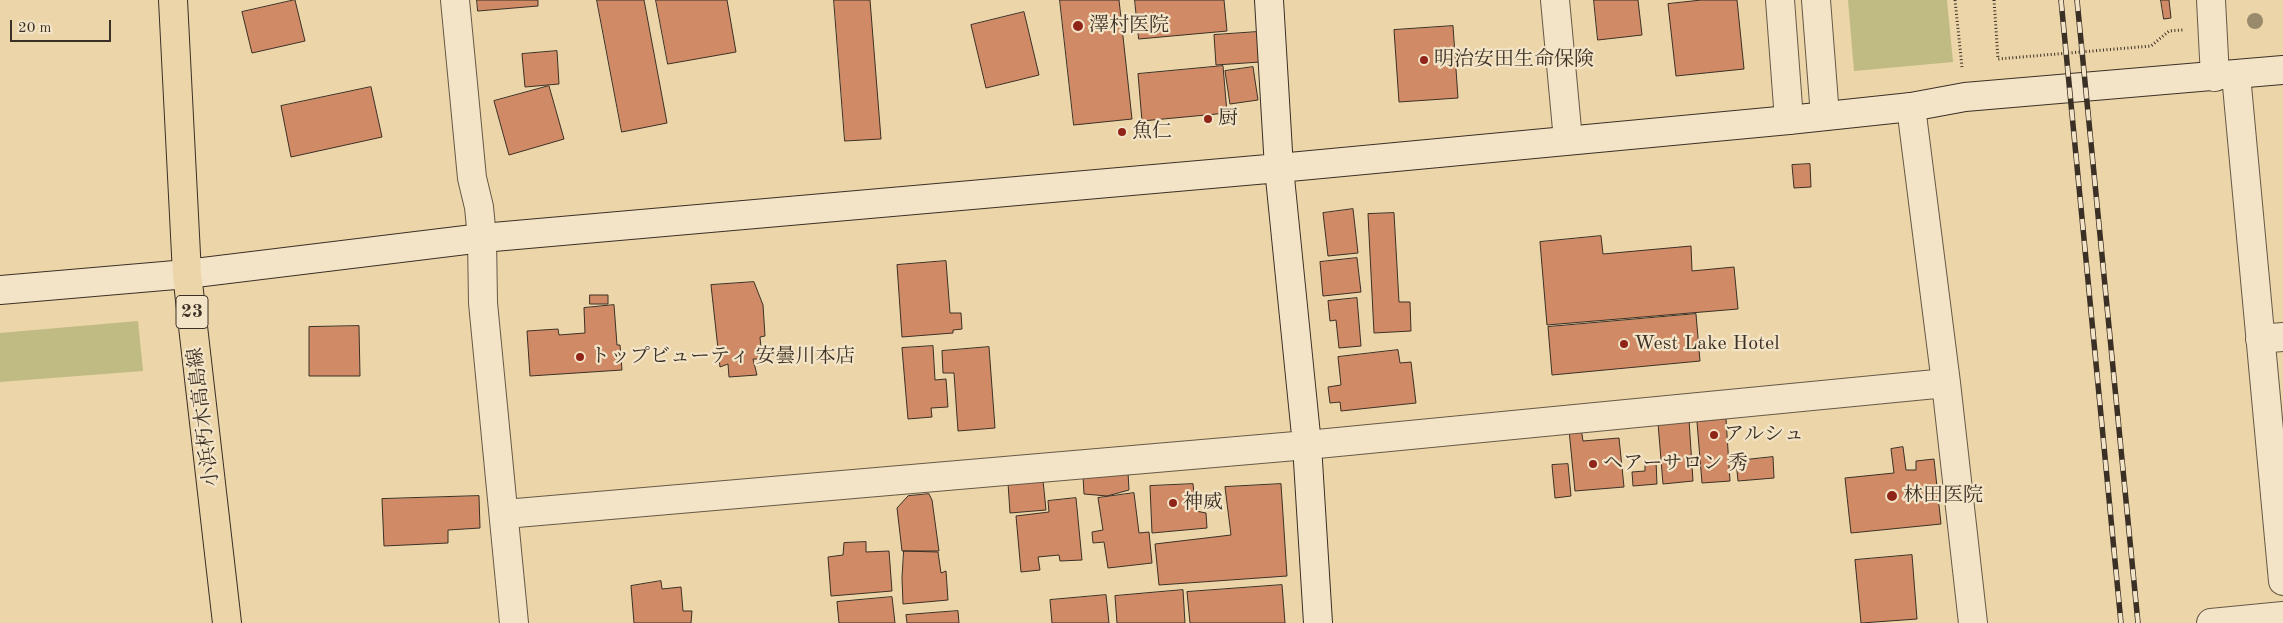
<!DOCTYPE html>
<meta charset="utf-8">
<style>
body{margin:0}
#map{position:relative;width:2283px;height:623px;overflow:hidden;background:#ecd5a9;font-family:"Old Standard TT",serif}
canvas{display:block}
.scale{position:absolute;left:10px;top:20px;width:101px;height:22px;box-sizing:border-box;border:2px solid #3b3025;border-top:0;padding-left:6px;font-size:15px;line-height:18px;white-space:nowrap;color:#3b3025;-webkit-text-stroke:4px #f3e4c7;paint-order:stroke}
</style>
<div id="map">
<canvas width="2283" height="623"></canvas>
<div class="scale">20 m</div>
</div>
<script>
const c = document.querySelector('canvas').getContext('2d');
c.lineJoin = 'round';
function fillPath(path, color) { c.fillStyle = color; c.fill(path, 'evenodd'); }
function strokePath(path, color, width, dash) { c.strokeStyle = color; c.lineWidth = width; c.lineCap = dash ? 'butt' : 'round'; c.setLineDash(dash || []); c.stroke(path); }
function label(font, color, halo, rows, align = 'center') {
  c.font = font + ' "Old Standard TT","Noto Serif JP",serif'; c.lineWidth = 4.5; c.setLineDash([]); c.textBaseline = 'middle'; c.strokeStyle = halo; c.fillStyle = color; for (const [text, x, y, turn = 0] of rows) {
    c.save(); c.translate(x, y); c.rotate((+turn || 0) * Math.PI / 180); c.textAlign = isNaN(turn) ? turn : align; if (halo) c.strokeText(text, 0, 0); c.fillText(text, 0, 0); c.restore();
  }
}
const green = new Path2D(`
 M1848,0H1947L1953,62L1854,71Z
 M138,321L143,371L0,382V333Z`);
const building = new Path2D(`
 M295,0L305,41L252,53L242,12Z
 M477,0H538V6L478,11Z
 M597,0H644L667,123L622,132Z
 M656,0H727L736,52L668,64Z
 M834,0H870L881,139L845,141Z
 M1060,0H1119L1132,119L1074,125Z
 M1135,0H1224L1227,31L1139,39Z
 M1594,0H1638L1642,35L1598,40Z
 M1702,0H1737L1744,69L1676,76L1668,4Z
 M2161,0H2169L2171,18L2164,19Z
 M1024,12L1039,75L986,88L971,25Z
 M1453,26L1458,98L1399,102L1394,30Z
 M1257,32L1260,62L1216,65L1214,35Z
 M557,51L559,84L525,87L522,54Z
 M1223,66L1227,113L1142,121L1138,74Z
 M1253,67L1258,100L1230,104L1225,71Z
 M549,86L564,139L509,155L494,101Z
 M371,87L382,137L291,157L281,106Z
 M1810,164L1811,187L1794,188L1792,165Z
 M1353,209L1358,253L1328,256L1323,213Z
 M1394,213L1399,302H1410L1411,331L1374,333L1368,214Z
 M1601,236L1603,254L1691,246L1692,271L1734,267L1738,309L1547,325L1540,242Z
 M1357,258L1361,292L1323,296L1320,262Z
 M946,261L950,313H961L962,329L953,330V333L902,337L897,265Z
 M754,282L763,305L765,336L760,337L762,359H753L757,375L729,377L728,364L720,367L711,285Z
 M590,295H608V304H590Z
 M1357,298L1361,346L1339,348L1336,320L1330,321L1328,301Z
 M614,305L617,345H620L622,370L530,376L527,331L558,329L559,335L585,333L584,308Z
 M1696,314L1700,361L1552,375L1548,327Z
 M359,326L360,376H309V327Z
 M933,346L935,380L946,379L948,407L931,408L932,417L908,419L902,348Z
 M989,347L995,428L958,431L954,373H943L942,351Z
 M1398,350L1400,363L1411,362L1416,403L1341,411L1340,402L1330,403L1328,387L1341,385L1338,357Z
 M1726,419L1730,481L1702,483L1697,422Z
 M1689,420L1693,481L1663,484L1658,423Z
 M1581,428L1583,441L1619,438L1624,487L1575,491L1569,430Z
 M1903,447L1906,470H1916V461L1934,459L1941,524L1851,533L1845,478L1894,473L1891,449Z
 M1773,457L1774,478L1738,481L1736,461Z
 M1656,461L1657,484L1633,486L1632,472L1645,471V462Z
 M1568,464L1571,496L1555,498L1552,465Z
 M1128,472L1129,490L1107,496L1084,494L1083,476Z
 M1043,480L1046,510L1010,513L1008,483Z
 M1193,484L1196,511L1206,513L1207,528L1152,533L1150,486Z
 M1281,484L1287,576L1159,585L1155,544L1231,535L1225,487Z
 M1134,493L1139,533L1149,532L1152,563L1108,568L1104,542L1093,543L1092,532L1103,530L1098,498Z
 M929,494L932,500L939,551H902L897,508L908,496Z
 M479,496L480,528L448,530V543L384,546L382,499Z
 M1076,498L1082,560L1060,561L1059,555L1038,557L1040,570L1021,572L1016,516L1049,512L1048,501Z
 M866,542V552L889,551L892,591L831,596L828,557L843,555L844,543Z
 M904,551L938,552L941,573L946,571L948,600L903,604L902,578Z
 M1912,555L1917,619L1861,623L1855,560Z
 M661,581L662,589L681,587L683,611H692L691,623H634L631,586Z
 M1282,585L1285,623H1190L1187,592Z
 M1183,590L1185,623H1117L1115,596Z
 M1106,595L1109,623H1052L1050,600Z
 M892,597L895,623H839L837,602Z
 M958,611L959,623H907L906,615Z`);
const path = new Path2D(`
 M1955,0L1962,67
 M1994,0L1998,59L2151,46L2169,31L2183,30`);
const street = new Path2D(`
 M455,0L472,178L479,207L482,238L483,303L514,623
 M1555,0L1568,140
 M1780,0L1789,120
 M1816,0L1825,116
 M2211,0L2215,77
 M2236,75L2283,581
 M1911,107L1946,383L1973,623
 M2260,339L2283,337
 M505,514L1307,445L1946,383
 M2211,623L2283,616`);
const secondary = new Path2D(`
 M1269,0L1279,168L1307,445L1318,623
 M0,290L187,274L482,238L1279,168L1789,120L1911,107L1965,97L2283,70`);
const primary = new Path2D(`
 M173,0L187,274L227,623`);
const rail = new Path2D(`
 M2061,0L2121,623
 M2077,0L2138,623`);
const trees = [
 [2255,21]
];
const markers = [
 [1078,26,6,"#8f2418"],
 [1424,60,5,"#8f2418"],
 [1208,119,5,"#8f2418"],
 [1122,132,5,"#8f2418"],
 [1624,344,5,"#8f2418"],
 [580,357,5,"#8f2418"],
 [1714,435,5,"#8f2418"],
 [1593,464,5,"#8f2418"],
 [1892,496,6,"#8f2418"],
 [1173,503,5,"#8f2418"]
];
const shields = [
 [192,312,32]
];
const shieldNames = [
 ["23",192,312]
];
const poiNames = [
 ["澤村医院",1089,26],
 ["明治安田生命保険",1434,60],
 ["厨",1218,119],
 ["魚仁",1132,132],
 ["West Lake Hotel",1634,344],
 ["トップビューティ 安曇川本店",590,357],
 ["アルシュ",1724,435],
 ["ヘアーサロン 秀",1603,464],
 ["林田医院",1903,496],
 ["神威",1183,503]
];
const streetNames = [
 ["小浜朽木高島線",204,417,-97]
];
fillPath(green, '#bfbb82');
fillPath(building, '#d08b66');
strokePath(building, '#3b3025', 1);
strokePath(street, '#675946', 30);
strokePath(secondary, '#3b3025', 30);
strokePath(primary, '#3b3025', 30);
strokePath(path, '#3b3025', 3, [1, 2.5]);
strokePath(street, '#f3e4c7', 28);
strokePath(secondary, '#f3e4c7', 28);
strokePath(primary, '#ecd5a9', 28);
strokePath(rail, '#3b3025', 5.5);
strokePath(rail, '#f3e4c7', 4, [11]);
c.fillStyle = '#998a6b';
for (const [x, y] of trees) { c.beginPath(); c.arc(x, y, 8, 0, 2 * Math.PI); c.fill(); }
for (const [x, y, r, color] of markers) { const dot = new Path2D(); dot.arc(x, y, r, 0, 2 * Math.PI); c.fillStyle = color; c.fill(dot); strokePath(dot, '#f3e4c7', 2); }
for (const [x, y, w] of shields) { const box = new Path2D(); box.roundRect(x - w / 2, y - 16.5, w, 33, 4); c.fillStyle = '#f3e4c7'; c.fill(box); strokePath(box, '#3b3025', 1); }
label('bold 19px', '#3b3025', null, shieldNames);
label('20px', '#3b3025', '#f3e4c7', poiNames, 'left');
label('20px', '#3b3025', '#f3e4c7', streetNames);
</script>
